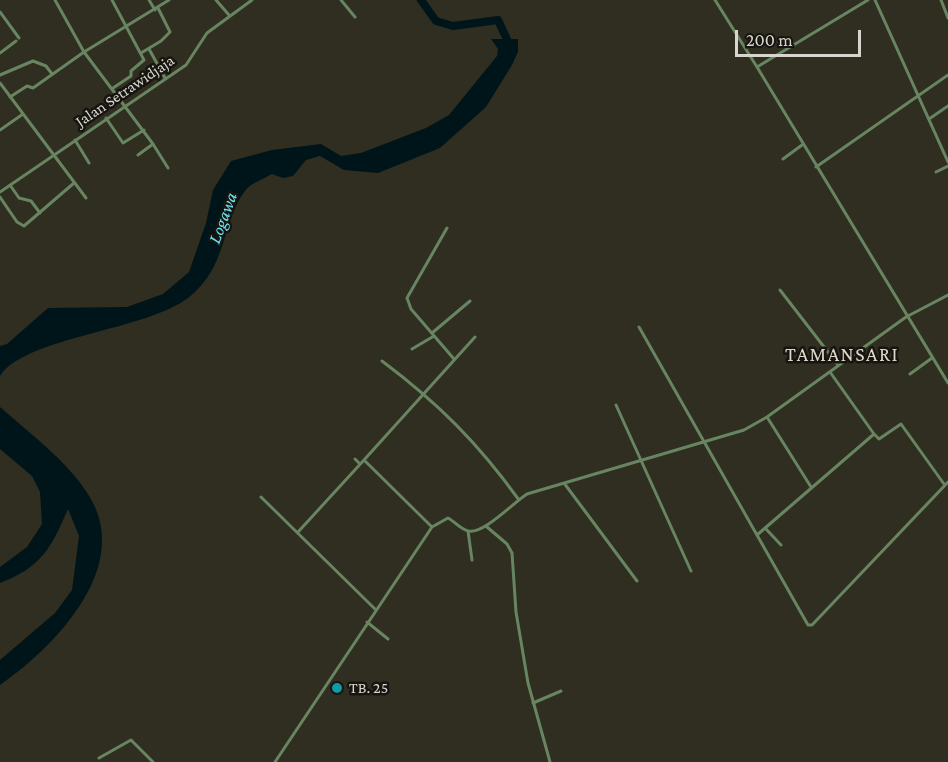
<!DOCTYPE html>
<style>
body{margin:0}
#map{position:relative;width:948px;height:762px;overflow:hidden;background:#302d21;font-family:"Crimson Pro",serif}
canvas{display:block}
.scale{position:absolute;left:735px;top:30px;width:126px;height:27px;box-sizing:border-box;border:3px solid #d7d5cd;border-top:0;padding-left:8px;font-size:18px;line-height:21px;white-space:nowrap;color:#d7d5cd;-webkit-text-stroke:4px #171510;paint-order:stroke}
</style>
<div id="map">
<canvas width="948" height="762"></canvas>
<div class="scale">200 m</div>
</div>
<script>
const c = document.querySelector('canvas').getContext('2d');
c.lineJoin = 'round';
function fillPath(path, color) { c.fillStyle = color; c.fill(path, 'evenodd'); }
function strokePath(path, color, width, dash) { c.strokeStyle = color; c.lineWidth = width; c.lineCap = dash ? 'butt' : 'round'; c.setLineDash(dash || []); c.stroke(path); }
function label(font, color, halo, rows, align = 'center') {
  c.font = font + ' "Crimson Pro",serif'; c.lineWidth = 5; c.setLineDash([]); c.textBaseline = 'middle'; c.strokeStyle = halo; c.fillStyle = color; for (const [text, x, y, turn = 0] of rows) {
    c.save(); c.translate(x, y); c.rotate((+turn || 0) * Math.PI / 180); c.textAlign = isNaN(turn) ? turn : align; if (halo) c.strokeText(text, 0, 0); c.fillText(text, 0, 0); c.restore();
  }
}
const water = new Path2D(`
 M491,39H518V52L512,65L486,107L440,148L378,173L344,170L320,156L306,160L293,176L283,178L272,174C264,179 250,183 245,191C220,224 229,266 188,298C144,331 25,337 0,376V346L7,344L48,308L127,307L163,294L189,272L206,223L213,190L231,161L272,150L321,144L341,156L361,153L426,128L449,115L497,56L498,49Z
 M0,407C30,434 73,465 92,501C130,571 52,649 0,685V660L55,613L72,590L79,536L68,509C51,548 42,567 0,583V567L27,547L42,524L40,492L32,476L0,449Z`);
const river = new Path2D(`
 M421,0L436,21L453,26L498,20L510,46`);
const street = new Path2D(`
 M55,0L84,52L153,144L138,155
 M112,0L144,60L131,71V76L113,88
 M149,0L155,10
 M216,0L229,15
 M341,0L355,17
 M715,0L757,67
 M868,0L757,67L948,383
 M875,0L948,162
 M941,0L948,18
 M0,12L19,38
 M149,49L165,78
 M0,53L16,41
 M141,53L161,41L170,32L158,8
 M0,75L33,61L46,66L52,74
 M0,83L86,198
 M10,97L27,86L33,88L84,52L169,0
 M106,118L123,143L144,130
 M929,119L948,106
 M0,130L23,114
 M75,140L89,163
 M153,144L168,168
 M783,159L802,145
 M816,167L948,75
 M936,172L948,166
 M10,185L19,198L31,201L40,213
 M0,192L186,65L207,33L252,0
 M0,197L17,222L24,226L74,183
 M447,228L407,298L411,309L454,359
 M780,290L838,365
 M639,327L808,625H812L948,482
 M432,333L470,301
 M412,349L434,336
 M382,361C438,403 478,443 519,500
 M910,374L932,358
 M616,405L691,571
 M767,417L811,487
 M874,434L879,439L901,424L944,484
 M355,459L360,464
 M564,483L637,581
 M261,497L376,610
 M432,527L364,460L475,337
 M487,527L507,544L512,553L516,612L528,683L550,762
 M766,529L781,545
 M468,531L472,560
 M298,532L364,460
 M757,535L874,434L830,372
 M367,622L388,639
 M533,703L561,691
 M99,758L131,740L153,762
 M275,762L432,527L448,518C454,521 460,529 468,531C483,535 513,503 527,494L744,430L767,417L906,317L948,295`);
const markers = [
 [337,688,6,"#0f9aa8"]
];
const streetNames = [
 ["Jalan Setrawidjaja",125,91,-34]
];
const poiNames = [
 ["TB. 25",349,688]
];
const waterNames = [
 ["Logawa",223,218,-70]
];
const quarterNames = [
 ["TAMANSARI",842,355]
];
fillPath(water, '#001519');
strokePath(river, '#001519', 8);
strokePath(street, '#678561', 3);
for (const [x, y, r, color] of markers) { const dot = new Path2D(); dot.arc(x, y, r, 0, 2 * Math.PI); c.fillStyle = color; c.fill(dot); strokePath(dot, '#171510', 2); }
label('16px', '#d7d5cd', '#171510', streetNames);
label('16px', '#d7d5cd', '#171510', poiNames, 'left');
label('italic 18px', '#6be7f7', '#171510', waterNames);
c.letterSpacing = '1.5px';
label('20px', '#ddd9ca', '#171510', quarterNames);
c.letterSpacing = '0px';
</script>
